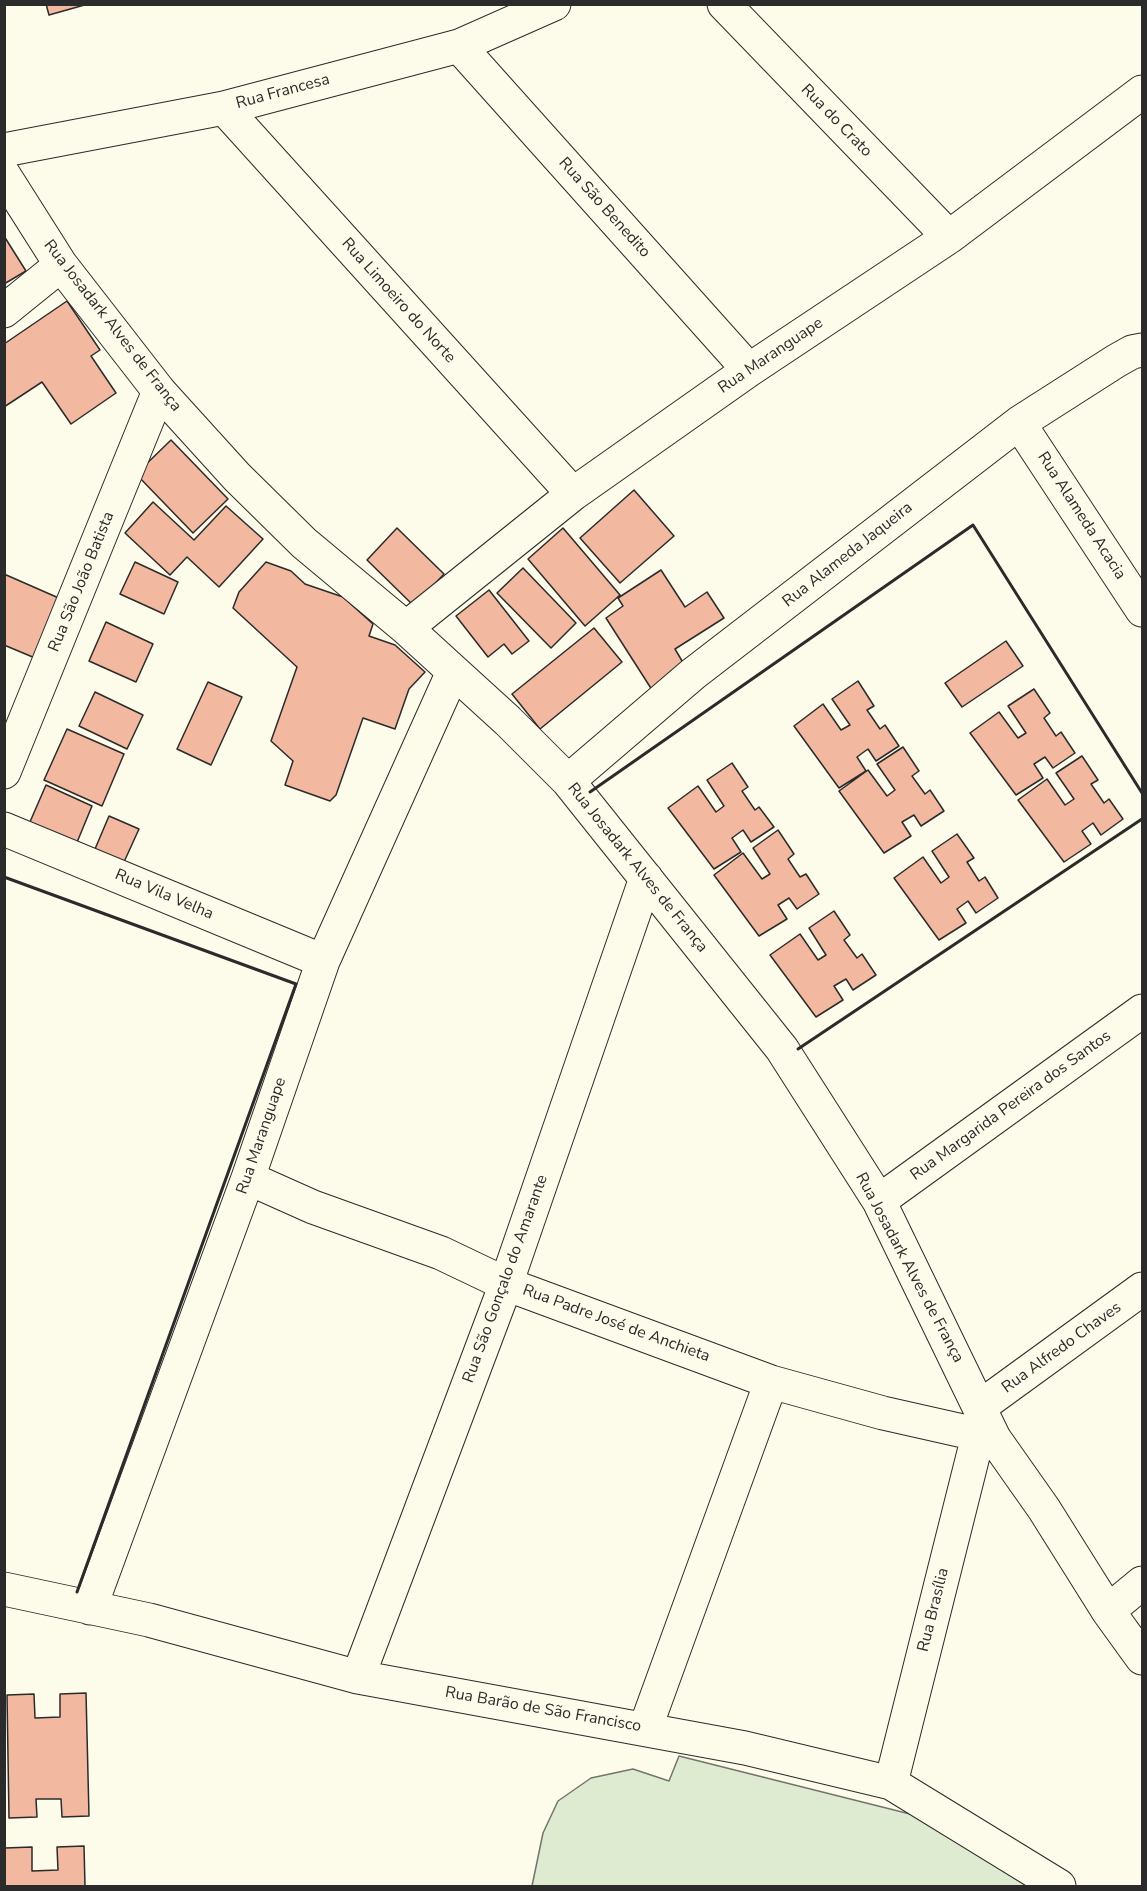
<!DOCTYPE html>
<meta charset="utf-8">
<style>
body{margin:0}
#map{position:relative;width:1147px;height:1891px;overflow:hidden;background:#fdfbea;font-family:"Nunito Sans",sans-serif}
canvas{display:block}
.frame{position:absolute;inset:0;border:6px solid #2b2b2b;pointer-events:none}
</style>
<div id="map">
<canvas width="1147" height="1891"></canvas>
<div class="frame"></div>
</div>
<script>
const c = document.querySelector('canvas').getContext('2d');
c.lineJoin = 'round';
function fillPath(path, color) { c.fillStyle = color; c.fill(path, 'evenodd'); }
function strokePath(path, color, width, dash) { c.strokeStyle = color; c.lineWidth = width; c.lineCap = dash ? 'butt' : 'round'; c.setLineDash(dash || []); c.stroke(path); }
function label(font, color, halo, rows, align = 'center') {
  c.font = font + ' "Nunito Sans",sans-serif'; c.lineWidth = 4.5; c.setLineDash([]); c.textBaseline = 'middle'; c.strokeStyle = halo; c.fillStyle = color; for (const [text, x, y, turn = 0] of rows) {
    c.save(); c.translate(x, y); c.rotate((+turn || 0) * Math.PI / 180); c.textAlign = isNaN(turn) ? turn : align; if (halo) c.strokeText(text, 0, 0); c.fillText(text, 0, 0); c.restore();
  }
}
const green = new Path2D(`
 M679,1756L914,1815L1027,1886H532L543,1833L558,1801L591,1778L633,1769L669,1781Z`);
const building = new Path2D(`
 M46,4H88L49,15Z
 M4,236L26,271L4,284Z
 M67,301L100,350L91,356L116,393L71,424L42,382L4,407V344Z
 M171,440L228,499L193,533L136,474Z
 M634,490L674,536L620,583L580,538Z
 M153,502L194,540L226,506L263,539L219,587L187,557L170,575L125,533Z
 M397,528L444,574L414,606L367,560Z
 M563,528L620,595L585,626L528,559Z
 M135,562L178,582L164,614L120,594Z
 M266,562L291,571L305,584L343,597L373,624L369,636L395,645L425,672L409,689L395,729L363,718L336,795L330,801L285,785L293,761L271,741L297,667L233,608L239,592Z
 M523,568L576,623L551,648L497,593Z
 M661,570L685,607L707,592L724,618L675,649L688,671L654,693L606,618L623,606L618,598Z
 M4,574L61,599L35,658L4,645Z
 M489,590L529,641L512,654L504,644L488,657L456,616Z
 M106,622L153,644L136,682L89,661Z
 M594,628L622,662L540,729L512,694Z
 M1006,641L1023,666L962,707L945,683Z
 M858,681L874,706L867,710L880,729L885,725L899,746L876,761L868,749L857,757L866,771L839,788L794,726L823,704L841,730L850,725L832,699Z
 M208,682L242,697L211,765L177,749Z
 M1034,689L1050,713L1044,718L1056,736L1061,732L1075,753L1053,768L1045,757L1034,764L1043,778L1016,795L970,733L999,712L1018,738L1026,733L1008,706Z
 M95,692L143,715L127,749L79,726Z
 M67,729L124,754L102,806L44,780Z
 M903,747L919,771L912,776L925,794L930,790L944,811L921,826L914,815L902,822L911,836L884,853L839,791L868,770L887,796L895,790L877,764Z
 M1082,756L1098,780L1091,784L1104,803L1109,799L1123,819L1101,835L1093,823L1082,831L1091,844L1064,862L1018,800L1047,779L1065,805L1074,799L1056,773Z
 M732,763L748,787L742,791L755,810L759,807L774,827L751,842L743,830L732,838L741,852L714,869L668,808L698,786L716,812L724,806L707,780Z
 M46,785L92,806L73,852L26,831Z
 M109,816L139,829L124,862L95,849Z
 M778,830L794,854L788,859L800,877L806,874L819,894L797,909L789,898L778,905L787,919L759,936L714,875L743,853L762,879L770,874L753,848Z
 M957,834L974,858L967,862L979,881L985,877L998,898L976,913L968,901L957,909L966,923L939,940L894,878L923,857L941,883L949,877L932,851Z
 M834,911L850,935L844,940L857,958L862,954L876,975L853,990L846,979L834,986L843,1000L816,1017L770,955L800,934L818,960L826,955L809,928Z
 M86,1693L89,1816L62,1817L61,1799H36L37,1817L9,1818L7,1695L34,1694L35,1718L60,1717V1694Z
 M84,1846L85,1886H5V1848L32,1847V1871L58,1870L57,1847Z`);
const minor = new Path2D(`
 M724,4L949,237
 M459,46L749,370
 M224,108L573,494
 M4,150L224,108L459,46L554,4
 M4,175L61,265L159,391L237,477L304,543L406,628L508,721L568,781L782,1049L879,1201L994,1438L1044,1509L1108,1611L1142,1658
 M4,311L61,265
 M1019,423L1142,610
 M406,628L573,494L749,370L949,237L1142,92
 M4,772L159,391
 M568,781L693,674L1019,423L1116,361L1132,352L1142,350
 M4,829L323,961
 M248,1178L313,1207L441,1253L506,1284L771,1382L883,1413L994,1438
 M879,1201L1142,1011
 M981,1406L1142,1289
 M4,1589L149,1620L358,1677L745,1748L891,1783L1059,1886
 M90,1608L248,1178L323,961L453,672
 M1108,1611L1142,1583
 M358,1677L506,1284L646,878
 M645,1729L771,1382
 M891,1783L978,1436`);
const wall = new Path2D(`
 M590,792L973,525L1142,793
 M4,877L296,984L77,1592
 M798,1049L1142,819`);
const streetNames = [
 ["Rua Francesa",283,92,-15],
 ["Rua do Crato",836,121,46],
 ["Rua São Benedito",604,208,48],
 ["Rua Limoeiro do Norte",398,301,48],
 ["Rua Josadark Alves de França",112,326,52],
 ["Rua Maranguape",771,356,-34],
 ["Rua Alameda Acacia",1081,516,57],
 ["Rua Alameda Jaqueira",848,555,-38],
 ["Rua São João Batista",82,582,-68],
 ["Rua Josadark Alves de França",637,868,51],
 ["Rua Vila Velha",164,895,23],
 ["Rua Margarida Pereira dos Santos",1011,1106,-36],
 ["Rua Maranguape",262,1136,-71],
 ["Rua Josadark Alves de França",909,1268,62],
 ["Rua São Gonçalo do Amarante",506,1279,-70],
 ["Rua Padre José de Anchieta",616,1324,20],
 ["Rua Alfredo Chaves",1062,1348,-36],
 ["Rua Brasília",934,1610,-76],
 ["Rua Barão de São Francisco",543,1710,10]
];
fillPath(green, '#deebd1');
strokePath(green, '#74746e', 1.5);
fillPath(building, '#f2b8a0');
strokePath(building, '#2b2b2b', 1.5);
strokePath(minor, '#2b2b2b', 35);
strokePath(minor, '#fdfbea', 33);
strokePath(wall, '#2b2b2b', 3);
label('16px', '#2b2b2b', '#fdfbea', streetNames);
</script>
